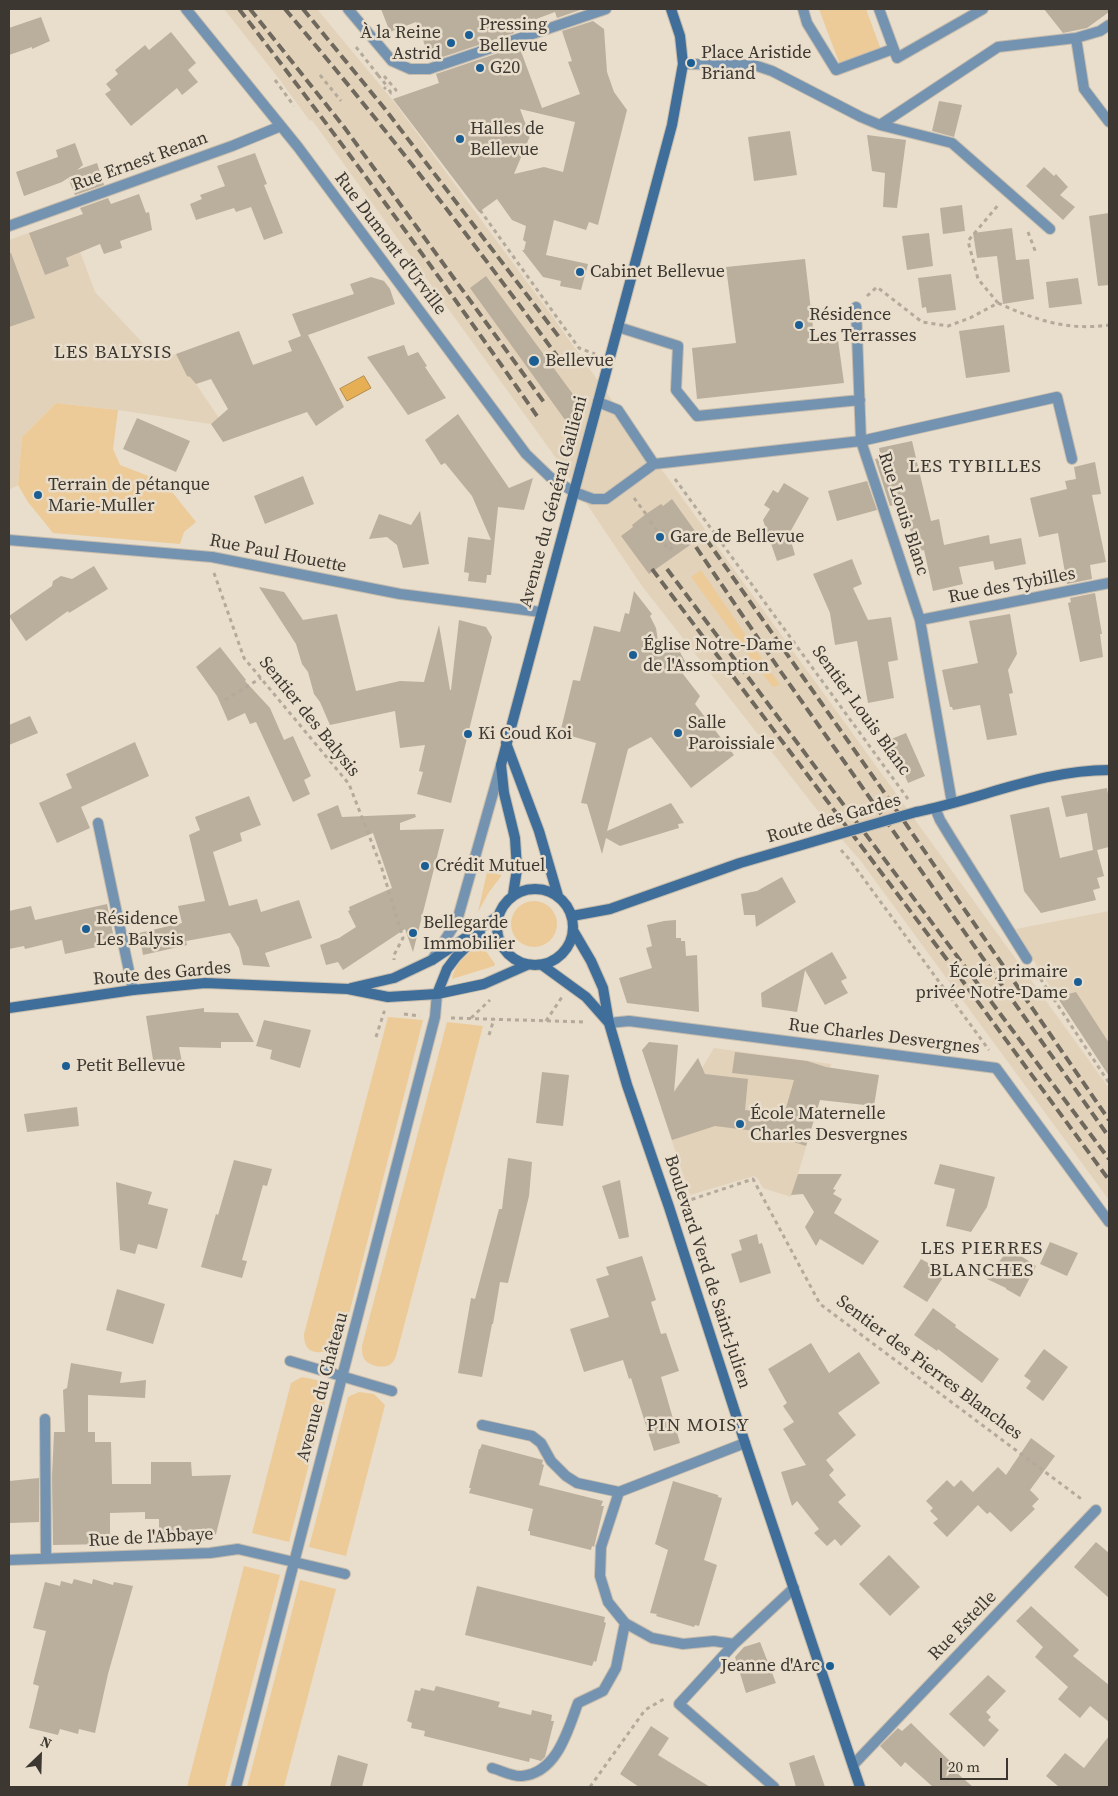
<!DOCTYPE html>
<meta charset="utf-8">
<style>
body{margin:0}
#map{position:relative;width:1118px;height:1796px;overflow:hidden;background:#e9ddcb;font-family:"Source Serif 4",serif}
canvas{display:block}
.frame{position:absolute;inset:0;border:10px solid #3c3831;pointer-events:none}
.north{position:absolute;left:15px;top:1731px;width:50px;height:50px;-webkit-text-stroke:4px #e9ddcb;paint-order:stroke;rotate:24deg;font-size:14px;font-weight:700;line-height:20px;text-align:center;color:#3c3831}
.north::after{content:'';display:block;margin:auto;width:18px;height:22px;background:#3c3831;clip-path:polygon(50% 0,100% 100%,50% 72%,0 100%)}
.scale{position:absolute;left:940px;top:1758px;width:68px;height:22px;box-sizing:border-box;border:2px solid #3c3831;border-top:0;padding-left:6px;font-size:15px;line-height:18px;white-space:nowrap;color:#3c3831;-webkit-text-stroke:4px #e9ddcb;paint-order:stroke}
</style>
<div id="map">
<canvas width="1118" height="1796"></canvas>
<div class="frame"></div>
<div class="north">N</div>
<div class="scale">20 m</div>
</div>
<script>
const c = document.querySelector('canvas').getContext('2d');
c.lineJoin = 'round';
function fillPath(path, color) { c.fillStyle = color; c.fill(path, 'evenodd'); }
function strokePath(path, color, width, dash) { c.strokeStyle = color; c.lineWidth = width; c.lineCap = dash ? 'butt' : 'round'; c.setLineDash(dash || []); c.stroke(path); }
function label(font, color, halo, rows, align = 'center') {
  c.font = font + ' "Source Serif 4",serif'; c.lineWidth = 5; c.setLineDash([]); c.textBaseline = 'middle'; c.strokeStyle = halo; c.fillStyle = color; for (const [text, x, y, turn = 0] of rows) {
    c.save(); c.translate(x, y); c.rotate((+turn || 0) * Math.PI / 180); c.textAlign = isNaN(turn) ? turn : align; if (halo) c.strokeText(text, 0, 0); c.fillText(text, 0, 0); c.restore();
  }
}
const built = new Path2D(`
 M224,9H317L395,103L555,320L628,423L1109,1088V1200L860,860L825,820L642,586L551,451L312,120L310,121L280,80Z
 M68,219L95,292L153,354L156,361L176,354L187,375L190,377L196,384L219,418L211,424L118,410L56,403L22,437L18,485L9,490V240Z
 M1109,911V1066H1103L1038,968L1016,929Z
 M714,1048L831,1064L791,1197L763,1188L758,1179L754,1176L690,1195L661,1108L698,1058L702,1068Z`);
const green = new Path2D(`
 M819,9H866L881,50L840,65Z
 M56,403L118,410L113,449L120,465L164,482L196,522L184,532L180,544L53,533L28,502L18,485L22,437Z
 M701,570L780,685L773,687L767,680L691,577Z
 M487,872L502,875L489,892L478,912Z
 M511 924a23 23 0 1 1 46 0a23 23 0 1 1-46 0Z
 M481,944L495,964L494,966L452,979C454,964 469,952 481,944Z
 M388,1017L423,1020L342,1342L333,1351C317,1353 304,1355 304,1334Z
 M447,1022L483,1026L396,1356C395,1358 394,1361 392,1363C386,1369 372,1367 366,1361C362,1357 362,1351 362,1346Z
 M302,1377L317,1380L328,1390L289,1542L252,1533L291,1383Z
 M359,1392L374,1394L385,1405L346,1556L309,1547L348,1397Z
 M244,1566L280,1575L225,1787H187Z
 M300,1580L336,1589L284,1787H247Z`);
const water = new Path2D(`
 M364,376L371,388L347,401L340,389Z`);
const building = new Path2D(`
 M381,9H578L580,10L557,18L555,12L512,28L514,33L431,61L416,22L390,32Z
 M1044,9H1109V12L1087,28L1063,33Z
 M41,17L50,41L32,49V47L9,55V28Z
 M593,21L604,29L607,72L614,92L627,110L598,225L589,222L586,230L554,220L546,255L588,264L581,290L560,286L561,281L543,277L522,250H524L526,242L523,240L526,226L512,220L497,199L479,212L393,99L439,83L436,74L519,46L542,108L580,94L568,62L572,61L562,31ZM520,109L575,122L563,172L544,167L514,174L530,136Z
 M171,32L196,63L188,70L198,82L182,95L177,88L131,126L105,94L111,90L106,84L118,74L115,70L145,45L149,50Z
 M939,101L962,105L954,137L932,131Z
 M790,131L797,175L754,181L748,137Z
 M867,135L906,140L897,208L883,207L885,173L872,171Z
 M75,143L83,165L77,170L97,163L104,185L75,195L68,178L62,182L24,196L16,172L58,157L56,150Z
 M255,153L267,184L264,185L283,233L264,240L251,207L236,212L234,208L196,220L190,204L202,199L200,195L225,186L217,166Z
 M1044,167L1054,176L1056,174L1068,187L1060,195L1075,207L1063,220L1026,186Z
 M139,194L146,213L149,212L152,230L120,241L122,248L104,254L100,244L66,258L69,266L45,275L29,233L83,214L80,208L108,198L111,204Z
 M962,205L965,231L943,234L940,208Z
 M1109,213V285L1098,286L1089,216Z
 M1012,228L1016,260L1029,259L1034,299L1003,304L997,256L977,258L973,233Z
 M929,233L933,266L907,270L902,236Z
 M9,253H11L35,318L9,327Z
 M805,259L814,336L837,333L844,383L697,399L692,348L736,343L726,267Z
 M951,274L956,310L927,313L926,307L922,308L918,278Z
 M486,276L586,412L568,424L470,288Z
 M371,277L384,281L390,289L395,304L308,335L344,407L316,426L307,412L223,442L211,424L228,409L211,379L196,384L190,377L187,376L176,354L239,331L253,365L292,351L288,341L301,336L292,314L354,294L350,284Z
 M1078,278L1082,304L1049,308L1046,282Z
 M1004,325L1010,372L966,378L959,331Z
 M404,345L408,356L418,352L427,366L425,367L446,398L408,415L367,357Z
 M458,414L509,488L533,478L524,510L498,507L491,575H487L486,583L468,581L469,573L464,572L468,537L491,540L472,496L445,463L441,465L425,440Z
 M137,418L190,441L176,472L123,449Z
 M912,441L931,521L939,519L944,545L989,535L990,544L1021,538L1026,564L995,570L993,561L959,567L963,584L933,591L924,550L917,552L902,503L890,506L875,459L881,458L879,448Z
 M1095,462L1101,494L1092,495L1106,562L1090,565L1092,579L1067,584L1058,533L1039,537L1030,498L1067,489L1065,481L1076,479L1074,467Z
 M303,476L314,504L265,524L254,496Z
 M867,481L877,510L837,521L828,491Z
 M784,483L809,498L789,534L795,555L777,561L763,520L770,509L764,505L773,490L778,493Z
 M672,499L700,538L649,574L621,536L633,527L632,525L646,514L661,504L663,506Z
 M420,511L429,564L403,568L397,545L387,537L369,539L379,514L411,525Z
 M852,559L862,584L853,588L868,620L891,617L898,660L888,662L894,698L868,703L857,641L835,645L830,613L813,574Z
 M94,566L108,589L69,613L68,611L26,641L9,616L52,586L53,581L61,576L72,579Z
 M259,587L284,592L303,620L337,614L356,691L400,681L424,682L439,625L450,690H451L459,620L486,627L492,637L451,803L417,794L423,772L419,771L425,745L400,748L395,711L330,725L320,702L314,694L308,672L302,664L296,644Z
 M634,591L652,614L650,616L656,628L658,641L668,644L667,649L680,652L686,663L683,674L700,696L695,704L734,755L691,788L651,737L628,749L607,831L671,803L684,823L678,824L679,828L620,846L606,838L602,854L587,804L581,803L596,743L560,733L573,680L580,681L594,626L620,632L625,613L629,614Z
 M1095,593L1102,634H1100L1103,657L1080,662L1068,603L1071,602L1070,598Z
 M1010,614L1017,654L1008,670L1013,693L1009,694L1017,735L987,740L980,705L953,710L952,707H950L942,670L978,663L969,621Z
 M220,647L246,680L245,681L270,708L284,740L293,736L311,776L304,780L310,794L293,802L256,722L250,724L245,713L228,721L217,696L196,667Z
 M30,716L38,733L9,745V725Z
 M906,733L925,776L908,783L889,740Z
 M135,742L149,776L81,807L90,828L57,843L39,803L72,788L66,774Z
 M1107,788L1109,800V847L1097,850L1104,876L1097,878L1100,888L1093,890L1096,900L1041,913L1024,891L1010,815L1049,807L1060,858L1093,850L1087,813L1066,817L1061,796Z
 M249,796L261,825L240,833L242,841L213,852L229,906L257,899L261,912L299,900L312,938L265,953L270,967L243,965L239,948L230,933L186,941L187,945L143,955L139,933L182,923L178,906L205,901L189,835L200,830L195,817Z
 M338,805L342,817L415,814L416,817L400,823V830L444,829L413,952L405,929L343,970L338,962L326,965L320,945L339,938L356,927L348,911L350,910L349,907L392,888L373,833L331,850L317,814Z
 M782,877L796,902L756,927L755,915H744L741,894L757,891Z
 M107,904L115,943L65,954L62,940L25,949L24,946L9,949V911L31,906L35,920Z
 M676,920V938H681V941H685L686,956L697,955L699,1012L627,1003L619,978L652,968L646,948L652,946L647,925L664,921Z
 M832,952L847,978L841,981L848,993L825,1005L805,970L797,1012L762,1007L761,993Z
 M1076,992L1109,1043V1076L1057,997Z
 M204,1008V1012L238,1013L254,1042H221V1048L179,1047L182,1062L154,1066L146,1016Z
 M264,1020L311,1030L300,1068L270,1059L272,1050L256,1046Z
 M649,1042L678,1045L674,1092L698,1058L705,1074L748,1079L745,1110L784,1115L794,1080L732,1073L735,1052L807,1061L826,1067L879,1075L874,1106L820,1100L806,1146L763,1132L715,1126L672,1140L642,1050Z
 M542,1072L569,1075L563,1126L536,1123Z
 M77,1107L79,1126L27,1132L24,1114Z
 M508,1158L532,1162L529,1196L508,1283L500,1282L493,1324H492L482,1377L458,1373L471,1298L475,1299L499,1209H502Z
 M234,1160L272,1169L267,1186L263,1185L242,1260L247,1261L242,1278L201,1267L216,1214L218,1215Z
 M940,1164L995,1177L987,1207L971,1232L946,1226L955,1189L934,1184Z
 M798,1174H842L833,1189L836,1190L833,1194L842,1199L834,1213L879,1241L863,1265L820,1239L816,1246L805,1227L814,1212L803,1194L791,1195Z
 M620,1180L629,1237L619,1239L602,1186Z
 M116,1182L152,1192L148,1204L168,1209L157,1249L138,1244L135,1254L120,1250Z
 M757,1234L759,1244L762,1243L771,1273L740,1283L731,1254L742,1250L739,1240Z
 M1050,1242L1078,1253L1067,1276L1040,1264Z
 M1009,1248L1036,1266L1020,1297L1006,1289V1288L987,1279Z
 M642,1256L656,1300L651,1302L661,1334L666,1333L679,1371L661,1377L680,1443L654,1451L631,1378L629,1379L623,1360L584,1372L570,1329L609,1317L596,1279L609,1275L606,1267Z
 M921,1259L946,1273L927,1302L903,1287Z
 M117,1289L165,1304L153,1344L106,1330Z
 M933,1308L956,1325L955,1327L999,1359L982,1383L938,1349L937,1351L914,1335Z
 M811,1343L829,1373L859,1352L880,1383L838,1413L856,1435L826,1460L834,1470L829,1475L846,1495L838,1502L861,1526L841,1546L835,1539L827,1546L814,1533L819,1529L797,1501L792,1506L781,1472L806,1465L783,1429L794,1422L783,1406L787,1403L768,1369Z
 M1044,1349L1068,1367L1043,1401L1026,1388L1031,1381L1024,1376Z
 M71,1363L122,1372L120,1383L146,1380L145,1398L88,1395V1432H95V1442H111L112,1484H151V1462H191L192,1476L231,1475L216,1534L204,1541L159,1542V1519H145V1512L110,1513V1544L53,1545L52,1477L54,1432H65L63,1390L67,1388Z
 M1031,1438L1055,1456L1030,1490L1039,1499L1032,1506L1035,1509L1011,1532L990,1512L987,1514L978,1505L947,1537L933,1523L938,1519L930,1511L933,1508L926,1501L947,1480L954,1487L961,1480L973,1492L998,1467L1006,1475Z
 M482,1444L543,1460L542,1464L544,1465L539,1485L603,1501L601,1506H604L594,1547L592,1546L591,1550L530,1535V1531H528L533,1509L469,1493L471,1488H469L479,1449H480Z
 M39,1478V1522L9,1523V1481Z
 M673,1481L718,1495V1497L722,1498L704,1560L717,1565L699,1626L695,1625L694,1627L656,1616L657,1614L650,1613L668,1550L655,1544Z
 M1096,1542L1109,1553V1598L1074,1567Z
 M889,1555L920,1587L890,1616L859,1584Z
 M74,1579L92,1584L93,1579L113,1585L114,1582L133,1586L108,1674L95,1733L79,1729L78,1734L60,1729L58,1735L29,1728L39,1686L33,1684L46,1631L33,1628L45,1582L60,1586L61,1581L72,1584Z
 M477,1586L605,1617L604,1622L606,1623L596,1662L594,1661L592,1666L465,1635Z
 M1031,1606L1079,1650L1073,1656L1109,1685V1722L1090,1706L1080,1718L1058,1699L1068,1687L1035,1657L1043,1647L1016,1621Z
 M760,1642L776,1683L746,1693L735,1657L744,1647Z
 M988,1675L1006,1691L986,1712L991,1717L988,1720L999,1730L984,1747L949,1714Z
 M436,1686L500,1702L498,1707L531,1715L532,1710L552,1715L551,1721H554L545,1757L541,1761L530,1758L529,1762L424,1736L425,1731L411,1728L412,1723L407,1721L415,1690L420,1691L421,1688L434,1691Z
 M911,1723L953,1764L950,1767L973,1787H933L905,1762L901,1767L880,1746L898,1728L902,1731Z
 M651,1726L669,1738L658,1755L710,1787H639L620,1774Z
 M1109,1736V1787H1059L1046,1776L1065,1753L1084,1768Z
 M338,1755L368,1764L362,1787H330Z
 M814,1755L825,1787H796L789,1763Z`);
const path = new Path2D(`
 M356,47L378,75L381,72
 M320,75L341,101
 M378,75L387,86L384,89
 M384,76L396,90L391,93L387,86
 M275,80L294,106
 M480,210L579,348L595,354
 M1028,232L1036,253
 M867,296L877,287L922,322L948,326L970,318L998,303C1035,320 1068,331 1109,325
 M998,303L978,279L968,241L999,204
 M675,479L908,799
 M634,498L646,514
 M650,521L659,533L663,531L674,546L669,550L660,538
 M214,573L244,658L349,784L382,869L403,938L394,955V960
 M225,700L261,678
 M841,850L850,860L989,1050
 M1036,972L1109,1083
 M404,1014L420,1016
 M451,1018L587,1022
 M471,1018L490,1000
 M546,1021L562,997
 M489,1035L494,1019
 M376,1037L384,1012L385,1013
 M684,1202L753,1179L820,1304L1084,1501
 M590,1787L645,1710L664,1699`);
const service = new Path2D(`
 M803,9L807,23L836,70L893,49
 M879,9L897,58L983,9
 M856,307L861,441L1057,397L1072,459
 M618,327L678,346L676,390L697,416L860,400
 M98,823L133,990
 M290,1361L392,1391
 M45,1419L46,1558
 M482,1425L532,1436L541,1443L551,1461L566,1476L577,1483L619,1492L745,1443
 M619,1492L601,1547L600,1576L608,1602L625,1623L652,1638L683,1644L714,1641L734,1644
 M294,1562L345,1574
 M492,1768C500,1770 513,1777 522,1776C557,1773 568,1730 578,1703L603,1691L616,1668L625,1623
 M774,1787L679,1704L734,1644L794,1588`);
const minor = new Path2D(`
 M186,9L298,147L526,454L550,477L574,492L593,499H606L654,464L861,441L920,620L952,803
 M348,9L392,61L410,69H429L606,9
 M1076,38L1084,89L1109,122
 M683,64L754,65L772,71L861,117L880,125L998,47L1076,38L1100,31L1109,25
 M880,125L952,143L1050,229
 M9,226L232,146L281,126
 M598,402L618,410L654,464
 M9,540L212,557L400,594L541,612
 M920,620L1109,583
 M935,808L940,820L951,838L1027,959
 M432,960L457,921L501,765
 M609,1023L629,1021L996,1068L1109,1222
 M9,1560L210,1553L238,1549L294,1562
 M853,1765L1096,1510
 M236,1787L435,1017L437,994`);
const secondary = new Path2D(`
 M506,743L539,831L558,896
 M916,812C981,799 1042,770 1109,770
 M497 927a38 38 0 1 1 76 0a38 38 0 1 1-76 0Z
 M513,895L517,869L515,838L504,793L501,765L672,125L683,64L680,36L671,9
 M572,916L610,909L740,863L829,837
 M574,932L591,961L603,988L609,1023L627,1085L669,1207L745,1443L860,1787
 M542,965L586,997L609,1023
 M351,988L394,978L432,960L497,917
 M437,994L447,969L456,957L480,933
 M9,1008L133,990L205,983L348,989L388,997L437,994L484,984L527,965`);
const rail = new Path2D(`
 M239,9C342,142 441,278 537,416
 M250,9L344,127L546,405
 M285,9C380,121 470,237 557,356
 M303,9L385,109L559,337
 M706,539L886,795L1109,1120
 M696,547L781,672L1109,1137
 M652,569L945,957L1109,1180
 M667,569L1109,1159`);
const secondaryBridge = new Path2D(`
 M829,837L916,812`);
const markers = [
 [469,35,5,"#1b5e93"],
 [451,43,5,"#1b5e93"],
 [691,63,5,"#1b5e93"],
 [480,68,5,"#1b5e93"],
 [460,139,5,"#1b5e93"],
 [580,272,5,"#1b5e93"],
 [799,325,5,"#1b5e93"],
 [534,361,6,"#1b5e93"],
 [38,495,5,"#1b5e93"],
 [660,537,5,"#1b5e93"],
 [633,655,5,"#1b5e93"],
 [678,733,5,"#1b5e93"],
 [468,734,5,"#1b5e93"],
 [425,866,5,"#1b5e93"],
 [86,929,5,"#1b5e93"],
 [413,933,5,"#1b5e93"],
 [1078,982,5,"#1b5e93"],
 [66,1066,5,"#1b5e93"],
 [740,1124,5,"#1b5e93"],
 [830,1666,5,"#1b5e93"]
];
const poiNames = [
 ["Pressing",479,25],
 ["Bellevue",479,46],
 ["À la Reine",441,33,"right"],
 ["Astrid",441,54,"right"],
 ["Place Aristide",701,53],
 ["Briand",701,74],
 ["G20",490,68],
 ["Halles de",470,129],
 ["Bellevue",470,150],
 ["Cabinet Bellevue",590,272],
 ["Résidence",809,315],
 ["Les Terrasses",809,336],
 ["Bellevue",545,361],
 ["Terrain de pétanque",48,485],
 ["Marie-Muller",48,506],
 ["Gare de Bellevue",670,537],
 ["Église Notre-Dame",643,645],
 ["de l'Assomption",643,666],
 ["Salle",688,723],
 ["Paroissiale",688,744],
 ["Ki Coud Koi",478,734],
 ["Crédit Mutuel",435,866],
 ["Résidence",96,919],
 ["Les Balysis",96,940],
 ["Bellegarde",423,923],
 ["Immobilier",423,944],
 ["École primaire",1068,972,"right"],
 ["privée Notre-Dame",1068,993,"right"],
 ["Petit Bellevue",76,1066],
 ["École Maternelle",750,1114],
 ["Charles Desvergnes",750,1135],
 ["Jeanne d'Arc",820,1666,"right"]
];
const streetNames = [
 ["Rue Ernest Renan",140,162,-20],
 ["Rue Dumont d'Urville",390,244,53],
 ["Avenue du Général Gallieni",554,502,-75],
 ["Rue Louis Blanc",903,514,72],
 ["Rue Paul Houette",278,554,11],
 ["Rue des Tybilles",1012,586,-11],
 ["Sentier Louis Blanc",861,711,54],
 ["Sentier des Balysis",309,717,51],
 ["Route des Gardes",834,819,-16],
 ["Route des Gardes",162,974,-5],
 ["Rue Charles Desvergnes",884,1037,7],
 ["Boulevard Verd de Saint-Julien",707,1272,72],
 ["Sentier des Pierres Blanches",929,1368,37],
 ["Avenue du Château",323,1387,-75],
 ["Rue de l'Abbaye",151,1538,-3],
 ["Rue Estelle",963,1626,-46]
];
const neighbourhoodNames = [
 ["LES BALYSIS",113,353],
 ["LES TYBILLES",975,467],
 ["LES PIERRES",982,1249],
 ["BLANCHES",982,1271],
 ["PIN MOISY",698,1426]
];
fillPath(built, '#e2d2ba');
fillPath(green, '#eccb99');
fillPath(water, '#e6af54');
strokePath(water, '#b38b4a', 1);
fillPath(building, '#baae9d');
strokePath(service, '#c6bcac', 12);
strokePath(minor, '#c6bcac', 12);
strokePath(secondary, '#c6bcac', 12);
strokePath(path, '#b4aa9b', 3, [4, 4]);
strokePath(service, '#7493b1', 10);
strokePath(minor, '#7493b1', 10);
strokePath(secondary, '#3e6e99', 10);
strokePath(rail, '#6e685d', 4, [10, 5]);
strokePath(secondaryBridge, '#c6bcac', 12, []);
strokePath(secondaryBridge, '#3e6e99', 10);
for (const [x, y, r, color] of markers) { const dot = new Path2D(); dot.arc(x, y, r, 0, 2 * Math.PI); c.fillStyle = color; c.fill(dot); strokePath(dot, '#e9ddcb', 2); }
label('18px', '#3c3831', '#e9ddcb', poiNames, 'left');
label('18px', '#3c3831', '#e9ddcb', streetNames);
c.letterSpacing = '1px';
label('19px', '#3c3831', '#e9ddcb', neighbourhoodNames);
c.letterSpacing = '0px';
</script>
